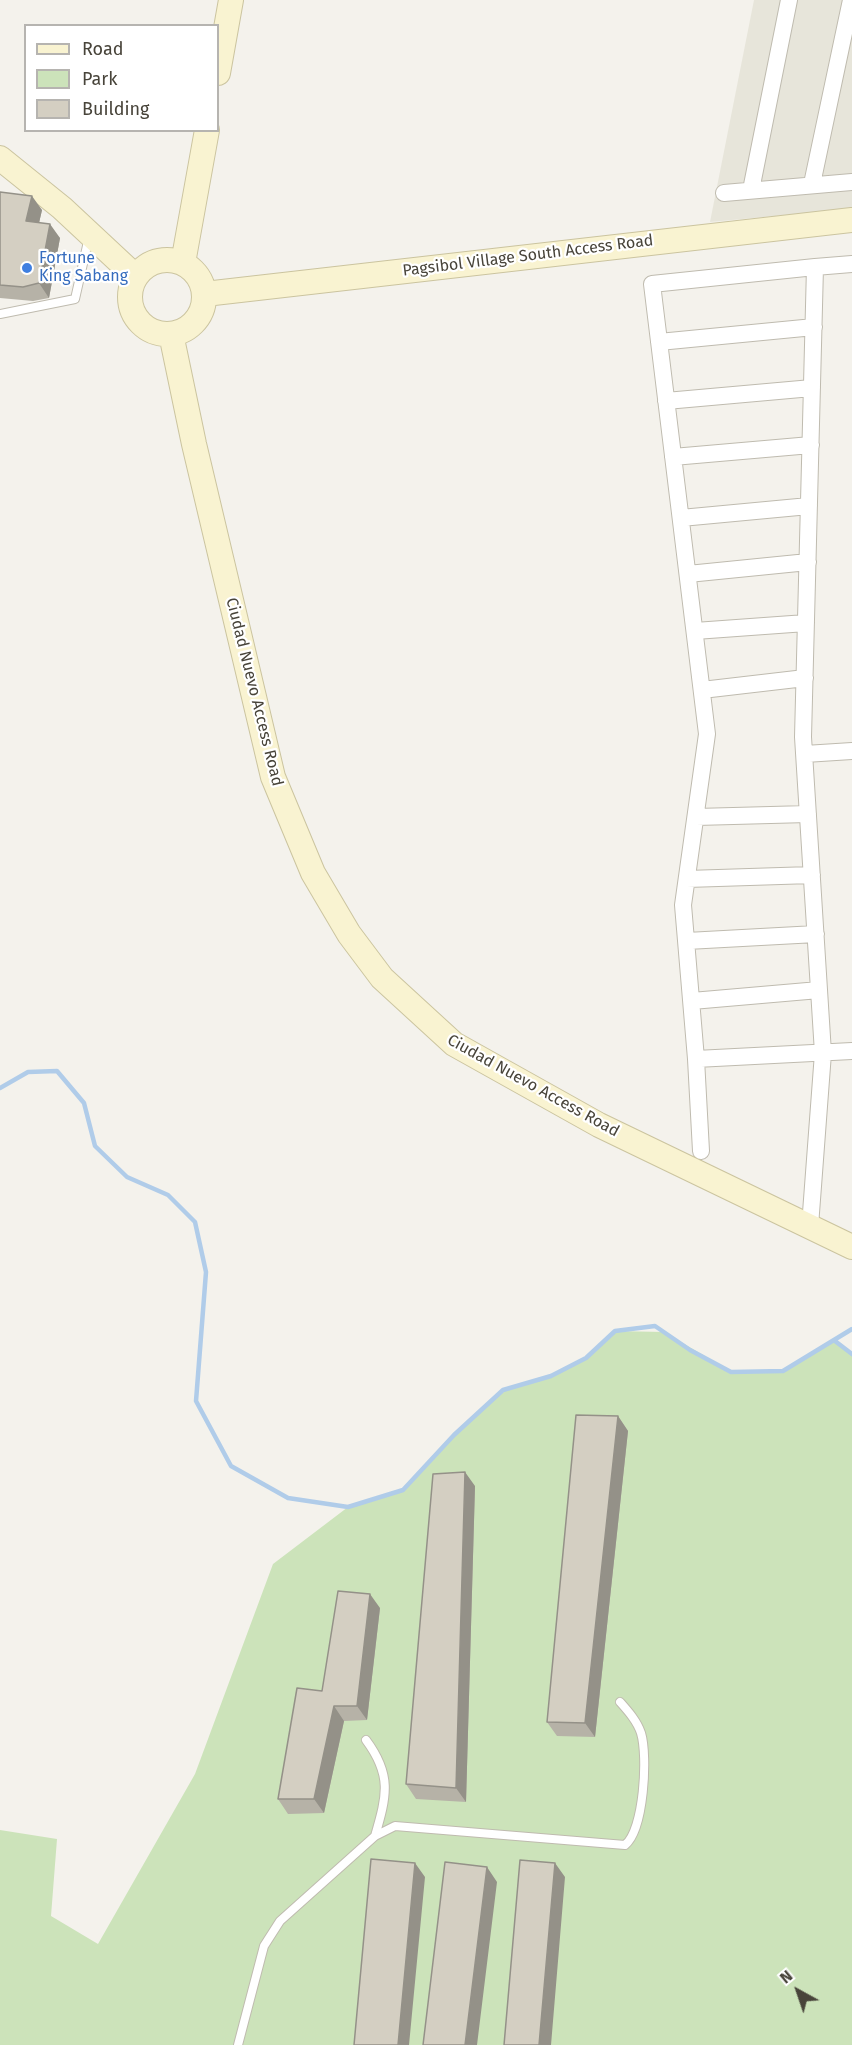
<!DOCTYPE html>
<style>
body{margin:0}
#map{position:relative;width:852px;height:2045px;overflow:hidden;background:#f4f2ec;font-family:"Fira Sans",sans-serif}
canvas{display:block}
.legend{position:absolute;left:24px;top:24px;width:195px;height:108px;box-sizing:border-box;background:#fff;border:2px solid #b6b4b0;margin:0;padding:8px 10px;list-style:none;font-size:18px;color:#48443a}
.legend li{display:flex;align-items:center;gap:12px;height:30px}
.legend b{width:30px;border:2px solid #b6b4b0}
.north{position:absolute;left:768px;top:1961px;width:60px;height:60px;-webkit-text-stroke:4px #fff;paint-order:stroke;rotate:320deg;font-size:16px;font-weight:700;line-height:24px;text-align:center;color:#48443a}
.north::after{content:'';display:block;margin:auto;width:21px;height:27px;background:#48443a;clip-path:polygon(50% 0,100% 100%,50% 72%,0 100%)}
</style>
<div id="map">
<canvas width="852" height="2045"></canvas>
<ul class="legend">
<li><b style="height:8px;background:#f9f3d1"></b>Road</li>
<li><b style="height:16px;background:#cce3ba"></b>Park</li>
<li><b style="height:16px;background:#d4cfc2"></b>Building</li>
</ul>
<div class="north">N</div>
</div>
<script>
const c = document.querySelector('canvas').getContext('2d');
c.lineJoin = 'round';
function fillPath(path, color) { c.fillStyle = color; c.fill(path, 'evenodd'); }
function strokePath(path, color, width, dash) { c.strokeStyle = color; c.lineWidth = width; c.lineCap = dash ? 'butt' : 'round'; c.setLineDash(dash || []); c.stroke(path); }
function label(font, color, halo, rows, align = 'center') {
  c.font = font + ' "Fira Sans",sans-serif'; c.lineWidth = 4.5; c.setLineDash([]); c.textBaseline = 'middle'; c.strokeStyle = halo; c.fillStyle = color; for (const [text, x, y, turn = 0] of rows) {
    c.save(); c.translate(x, y); c.rotate((+turn || 0) * Math.PI / 180); c.textAlign = isNaN(turn) ? turn : align; if (halo) c.strokeText(text, 0, 0); c.fillText(text, 0, 0); c.restore();
  }
}
const residential = new Path2D(`
 M754,0H852V209L710,222Z`);
const green = new Path2D(`
 M615,1331L664,1332L732,1372L783,1371L835,1341L852,1353V2045H0V1830L57,1839L51,1916L98,1944L195,1774L273,1564L348,1507L403,1490L453,1436L507,1389L553,1375L586,1358Z`);
const stream = new Path2D(`
 M0,1088L28,1072L57,1071L84,1103L95,1146L127,1177L168,1195L195,1222L206,1272L196,1401L231,1466L288,1498L348,1507L403,1490L454,1435L503,1390L551,1376L586,1358L615,1331L655,1326L690,1350L731,1372L783,1371L852,1329
 M835,1341L852,1354`);
const lane = new Path2D(`
 M0,314L75,299L89,237
 M366,1740C392,1775 387,1795 375,1836
 M238,2045L264,1946L280,1921L375,1836L395,1826L625,1845C644,1830 648,1756 641,1733C637,1721 628,1711 620,1702`);
const street = new Path2D(`
 M812,184L851,0
 M751,190L789,0
 M724,193L852,182
 M815,267L652,284L707,734L683,905L696,1059L852,1051
 M659,342L814,327
 M666,401L812,388
 M673,457L811,445
 M681,518L809,506
 M688,574L808,562
 M695,631L806,623
 M702,690L805,678
 M805,754L852,751
 M696,817L808,814
 M687,879L812,875
 M687,941L816,934
 M692,1001L819,990
 M696,1059L701,1151
 M810,1226L823,1053L803,737L815,267L852,264`);
const secondary = new Path2D(`
 M218,73L231,0
 M0,158L62,208L136,277
 M130 297a37 37 0 1 1 74 0a37 37 0 1 1-74 0Z
 M183,263L207,130
 M205,294L852,220
 M171,334L194,444L273,777L313,873L349,934L382,978L454,1044L599,1125L852,1247`);
const wall = new Path2D(`
 M0,192L42,210L39,223L60,238L49,298L33,301L0,298Z
 M618,1416L628,1431L595,1737L557,1736L547,1722Z
 M475,1486L466,1802L416,1799L406,1784Z
 M380,1608L367,1720L344,1721L324,1813L288,1814L278,1799L322,1691Z`);
const shadedWall = new Path2D(`
 M32,196L42,210L36,236L26,221Z
 M50,224L60,238L49,298L39,283Z
 M618,1416L628,1431L595,1737L585,1723Z
 M465,1472L475,1486L466,1802L456,1788Z
 M370,1594L380,1608L367,1720L357,1706Z
 M334,1706L344,1721L324,1813L314,1799Z
 M415,1863L425,1877L409,2045H398Z
 M555,1863L565,1877L551,2045H539Z
 M487,1867L497,1882L477,2045H465Z`);
const building = new Path2D(`
 M0,192L32,196L26,221L50,224L39,283L23,287L0,285Z
 M576,1415L618,1416L585,1723L547,1722Z
 M465,1472L456,1788L406,1784L433,1474Z
 M338,1591L370,1594L357,1706H334L314,1799H278L297,1688L322,1691Z
 M371,1859L415,1863L398,2045H354Z
 M520,1860L555,1863L539,2045H504Z
 M445,1862L487,1867L465,2045H423Z`);
const markers = [
 [27,268,6,"#3f7fe0"]
];
const streetNames = [
 ["Pagsibol Village South Access Road",528,256,-7],
 ["Ciudad Nuevo Access Road",254,692,76],
 ["Ciudad Nuevo Access Road",533,1086,29]
];
const shopNames = [
 ["Fortune",39,259],
 ["King Sabang",39,277]
];
fillPath(residential, '#e7e5da');
fillPath(green, '#cce3ba');
strokePath(stream, '#b0cce9', 4.5);
strokePath(lane, '#bfbbaf', 10);
strokePath(street, '#bfbbaf', 18);
strokePath(secondary, '#cbc49f', 26);
strokePath(lane, '#fff', 8);
strokePath(street, '#fff', 16);
strokePath(secondary, '#f9f3d1', 24);
fillPath(wall, '#b6b2a7');
fillPath(shadedWall, '#949188');
fillPath(building, '#d4cfc2');
strokePath(building, '#949188', 1.5);
for (const [x, y, r, color] of markers) { const dot = new Path2D(); dot.arc(x, y, r, 0, 2 * Math.PI); c.fillStyle = color; c.fill(dot); strokePath(dot, '#fff', 2); }
label('16px', '#48443a', '#fff', streetNames);
label('16px', '#366cbe', '#fff', shopNames, 'left');
</script>
